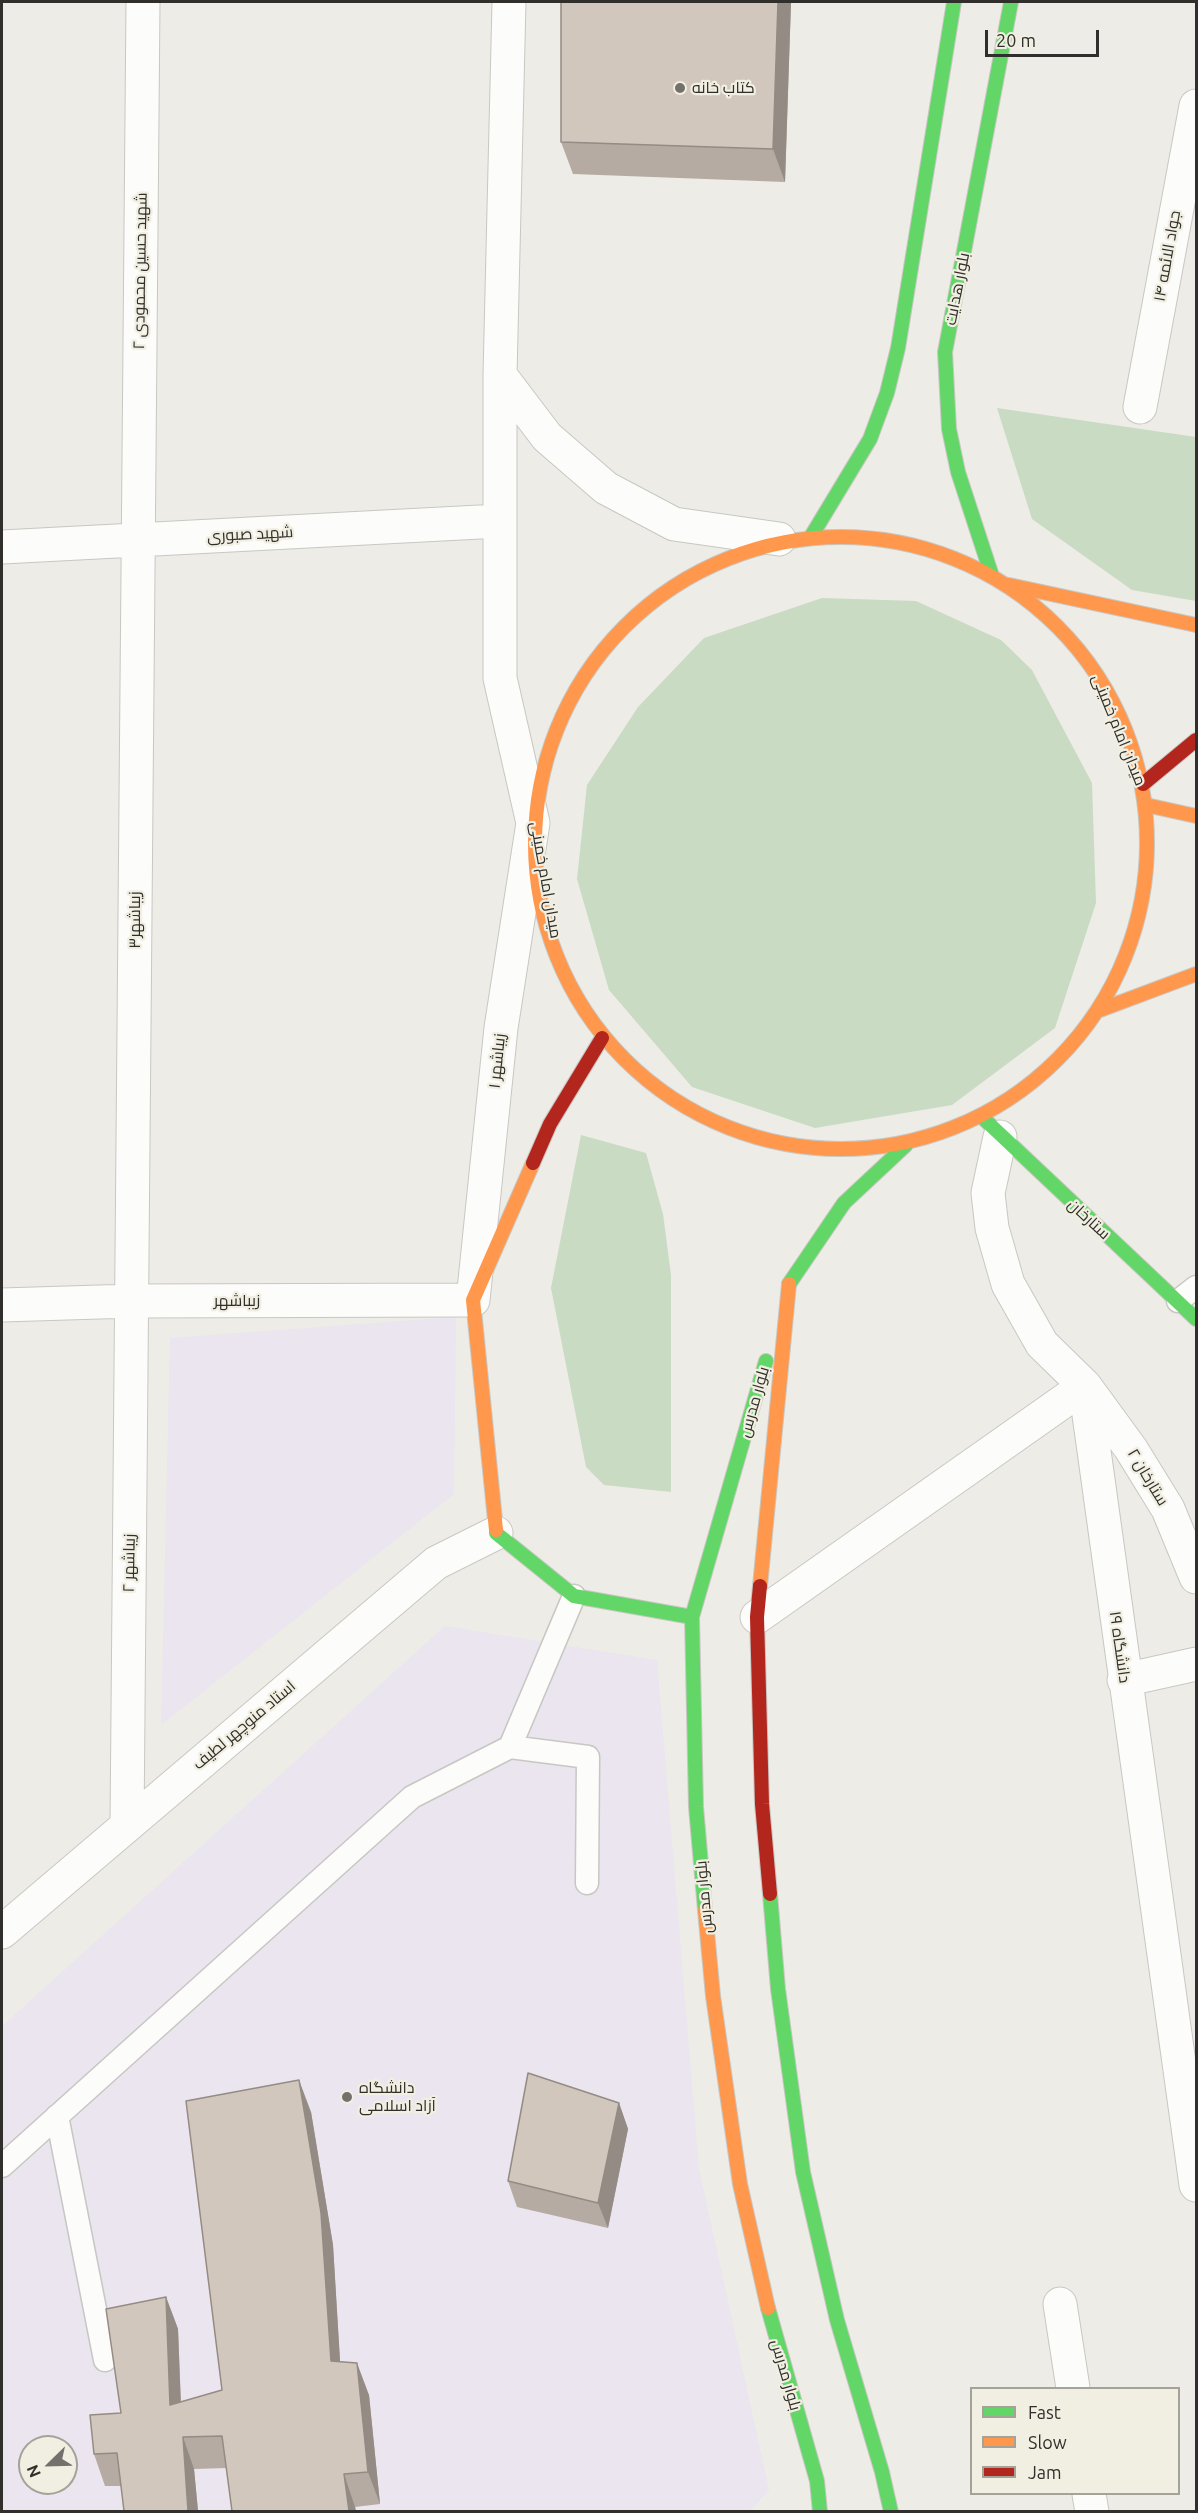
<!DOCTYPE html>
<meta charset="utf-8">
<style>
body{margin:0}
#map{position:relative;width:1198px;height:2513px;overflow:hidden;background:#eeece6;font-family:Ubuntu,sans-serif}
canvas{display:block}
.frame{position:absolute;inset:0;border:3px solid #302f2b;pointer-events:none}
.legend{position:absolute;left:970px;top:2387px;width:210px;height:108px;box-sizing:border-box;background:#f1eee2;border:2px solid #a4a299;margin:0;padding:8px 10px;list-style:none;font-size:18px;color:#302f2b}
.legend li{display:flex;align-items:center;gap:12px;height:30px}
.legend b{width:30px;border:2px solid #a4a299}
.north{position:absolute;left:18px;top:2435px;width:60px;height:60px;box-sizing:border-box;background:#f1eee2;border:2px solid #a4a299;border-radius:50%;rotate:247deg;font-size:16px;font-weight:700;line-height:24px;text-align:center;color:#302f2b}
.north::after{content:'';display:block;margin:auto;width:21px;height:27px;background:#72716c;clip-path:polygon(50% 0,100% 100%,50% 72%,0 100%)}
.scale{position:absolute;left:985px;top:30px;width:114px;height:27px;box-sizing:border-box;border:3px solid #302f2b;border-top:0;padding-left:8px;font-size:18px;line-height:21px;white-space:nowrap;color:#302f2b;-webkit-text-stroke:4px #f1eee2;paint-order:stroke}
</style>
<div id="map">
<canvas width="1198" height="2513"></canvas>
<div class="frame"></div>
<ul class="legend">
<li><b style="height:8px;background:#63d668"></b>Fast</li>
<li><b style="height:8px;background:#ff974d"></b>Slow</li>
<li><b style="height:8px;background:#b3261e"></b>Jam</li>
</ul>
<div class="north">N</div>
<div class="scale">20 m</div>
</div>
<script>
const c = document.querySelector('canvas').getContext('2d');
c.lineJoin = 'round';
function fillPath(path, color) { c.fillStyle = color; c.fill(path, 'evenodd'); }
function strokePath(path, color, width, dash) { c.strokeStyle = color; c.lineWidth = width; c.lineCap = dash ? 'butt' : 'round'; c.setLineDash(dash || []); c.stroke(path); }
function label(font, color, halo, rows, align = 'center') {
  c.font = font + ' Ubuntu,Cairo,sans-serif'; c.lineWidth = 4.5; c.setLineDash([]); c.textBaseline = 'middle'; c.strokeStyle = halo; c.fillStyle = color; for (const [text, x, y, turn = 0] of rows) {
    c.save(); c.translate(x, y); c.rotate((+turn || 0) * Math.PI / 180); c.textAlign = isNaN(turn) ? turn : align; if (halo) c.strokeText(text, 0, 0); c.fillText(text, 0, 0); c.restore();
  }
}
const education = new Path2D(`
 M456,1317L454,1494L161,1725L170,1338Z
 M445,1626L657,1660L699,2168L769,2490L749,2512L2,2511V2026ZM30,2447H66V2483H30Z`);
const green = new Path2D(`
 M997,408L1196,437V601L1132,590L1032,519Z
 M822,598L916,601L1001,640L1032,670L1092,783L1096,903L1055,1028L952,1105L815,1128L692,1087L609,990L577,879L587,785L638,707L704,638Z
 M581,1135L646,1153L663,1214L671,1275V1492L604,1485L586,1467L551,1288Z`);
const lane = new Path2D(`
 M1178,1301L1196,1287
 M510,1747L588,1757L587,1883
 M57,2116L105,2360
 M2,2166L412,1797L510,1747L574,1596`);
const street = new Path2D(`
 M500,375L547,437L606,488L674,524L779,539
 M1140,407L1196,106
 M2,547L499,521
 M1000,1137L988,1193L992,1228L1008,1284L1042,1344L1085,1386L1196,2185
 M2,1305L132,1301L473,1300L501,1028L533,823L500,678V375L509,2
 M757,1617L1085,1386L1131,1449L1168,1509L1196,1577
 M1124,1680L1196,1664
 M127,1825L143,2
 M2,1932L436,1563L496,1533
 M1060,2304L1073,2388
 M1089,2494L1092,2512`);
const fast = new Path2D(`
 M812,535L870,439L887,393L898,348L954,2
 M991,573L958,472L949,429L945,352L1011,2
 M983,1118L1196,1319
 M789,1284L844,1203L906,1145
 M496,1530V1533L574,1596L692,1617
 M770,1894L778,1989L803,2172L837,2320L882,2472L891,2512
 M705,1910L696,1807L692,1617L766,1361
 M768,2308L817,2481L820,2512`);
const slow = new Path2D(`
 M535 843a306 306 0 1 1 612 0a306 306 0 1 1-612 0Z
 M1009,585L1196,625
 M1146,805L1196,816
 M1100,1010L1196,974
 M496,1530L473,1300L533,1163
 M760,1586L789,1284
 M705,1910L713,1996L740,2184L768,2308`);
const jam = new Path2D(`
 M1143,784L1196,740
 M533,1163L550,1124L602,1038
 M760,1586L757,1617L762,1804L770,1894`);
const wall = new Path2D(`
 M791,2L785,182L573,174L561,142Z
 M619,2103L628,2129L608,2228L517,2207L508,2181Z
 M311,2112L333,2245L340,2362L369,2395L380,2504L355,2507L356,2511H232L227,2468L194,2469L198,2511H124L121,2486H105L94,2454L121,2413L166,2297L178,2329L181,2402L222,2390Z`);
const shadedWall = new Path2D(`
 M778,2H791L785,182L773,149Z
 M299,2080L311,2112L333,2245L342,2393L331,2361Z
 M619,2103L628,2129L608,2228L598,2203Z
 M166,2297L178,2329L182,2437L170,2405Z
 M357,2363L369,2395L380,2504L368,2472Z
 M183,2437L194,2469L198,2511H188Z
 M344,2474L355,2507L356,2511H349Z`);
const building = new Path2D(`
 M561,2H778L773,149L561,142Z
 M528,2073L619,2103L598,2203L508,2181Z
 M299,2080L321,2213L331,2361L357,2363L368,2472L344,2474L349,2511H232L222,2436L183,2437L188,2511H124L117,2453L94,2454L90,2415L121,2413L106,2309L166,2297L170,2405L222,2390L186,2101Z`);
const markers = [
 [680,88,6,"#72716c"],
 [347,2097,6,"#72716c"]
];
const poiNames = [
 ["کتاب خانه",692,88],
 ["دانشگاه",359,2088],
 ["آزاد اسلامی",359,2106]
];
const streetNames = [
 ["جواد الائمه ۱۴",1167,256,-80],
 ["شهید حسین محمودی ۲",140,271,-89],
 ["بلوار هدایت",957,289,-79],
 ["شهید صبوری",250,534,-3],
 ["میدان امام خمینی",1119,730,68],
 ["میدان امام خمینی",546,880,80],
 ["زیباشهر۳",135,920,-90],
 ["زیباشهر ۱",497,1061,-84],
 ["ستارخان",1089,1219,43],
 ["زیباشهر",237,1301],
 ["بلوار مدرس",754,1402,-74],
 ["ستارخان ۲",1148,1477,59],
 ["زیباشهر ۲",129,1563,-89],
 ["دانشگاه ۱۹",1120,1647,82],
 ["استاد منوچهر لطیف",244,1725,-40],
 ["بلوار مدرس",704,1897,-95],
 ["بلوار مدرس",786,2375,74]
];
fillPath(education, '#eae5ef');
fillPath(green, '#c9dbc3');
strokePath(lane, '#c8c7c2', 25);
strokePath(street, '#c8c7c2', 35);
strokePath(fast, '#c8c7c2', 16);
strokePath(slow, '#c8c7c2', 16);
strokePath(jam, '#c8c7c2', 16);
strokePath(lane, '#fcfcfb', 22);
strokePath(street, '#fcfcfb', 33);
strokePath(fast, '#63d668', 14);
strokePath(slow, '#ff974d', 14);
strokePath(jam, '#b3261e', 14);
fillPath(wall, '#b5aba3');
fillPath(shadedWall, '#938b84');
fillPath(building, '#d2c7bd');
strokePath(building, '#938b84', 1.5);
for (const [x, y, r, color] of markers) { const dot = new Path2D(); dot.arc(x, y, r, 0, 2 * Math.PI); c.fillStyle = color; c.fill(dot); strokePath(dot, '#f1eee2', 2); }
label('16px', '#302f2b', '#f1eee2', poiNames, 'left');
label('16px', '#302f2b', '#f1eee2', streetNames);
</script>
